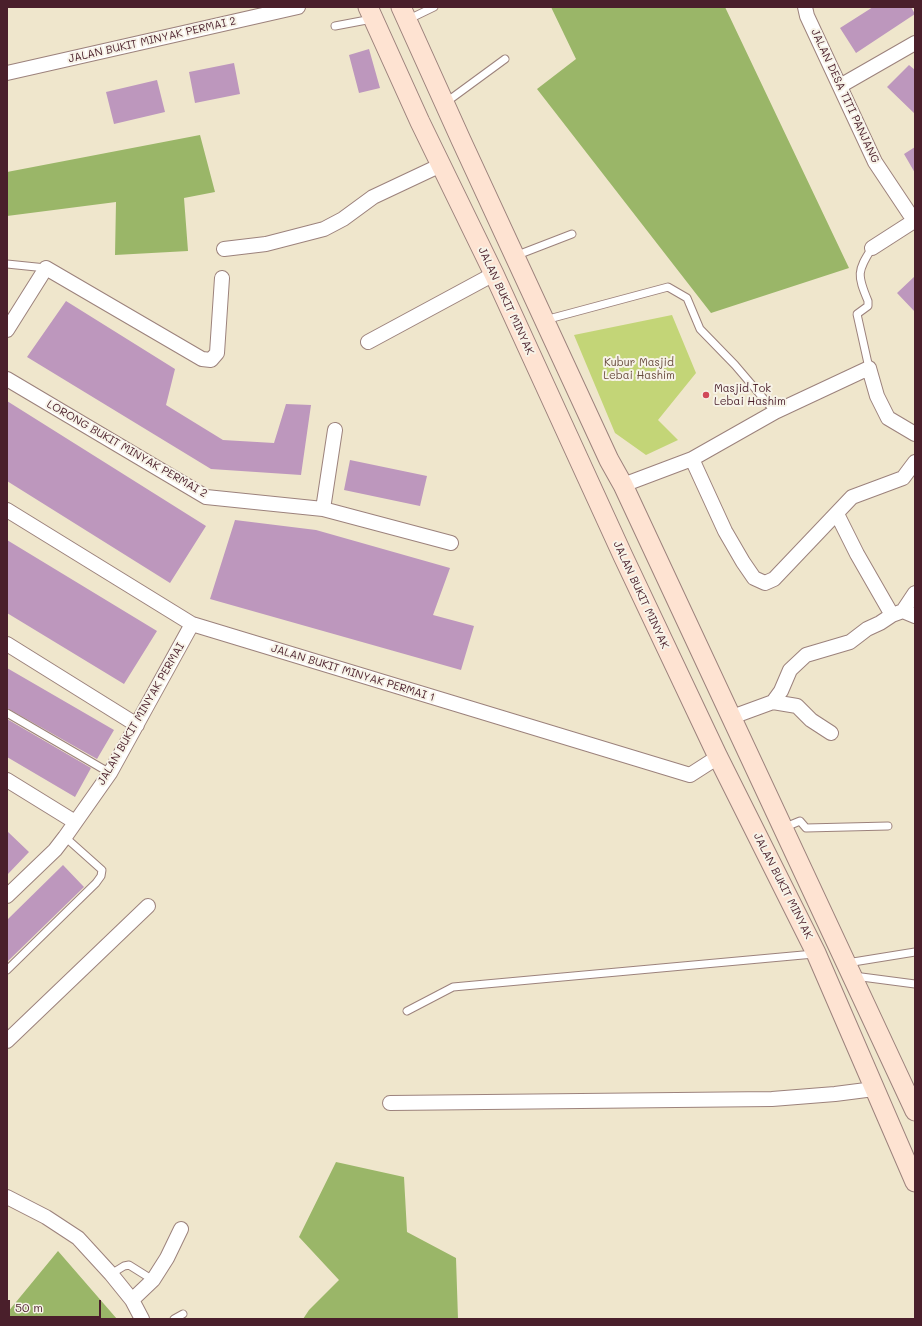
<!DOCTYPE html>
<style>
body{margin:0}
#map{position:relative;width:922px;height:1326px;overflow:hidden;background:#efe6cc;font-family:Mali,sans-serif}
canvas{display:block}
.frame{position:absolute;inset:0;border:8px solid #4a1f2b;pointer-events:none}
.scale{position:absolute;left:8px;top:1300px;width:93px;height:18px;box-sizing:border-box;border:2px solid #4a1f2b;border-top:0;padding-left:5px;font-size:12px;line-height:14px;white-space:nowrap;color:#4a1f2b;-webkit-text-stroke:3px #f7f3e8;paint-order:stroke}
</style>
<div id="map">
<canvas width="922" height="1326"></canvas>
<div class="frame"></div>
<div class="scale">50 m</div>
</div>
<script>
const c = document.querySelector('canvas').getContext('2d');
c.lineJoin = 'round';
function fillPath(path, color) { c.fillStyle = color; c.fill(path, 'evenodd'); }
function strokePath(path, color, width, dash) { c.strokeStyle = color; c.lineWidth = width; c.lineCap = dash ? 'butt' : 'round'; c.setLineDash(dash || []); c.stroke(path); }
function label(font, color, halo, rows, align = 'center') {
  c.font = font + ' Mali,sans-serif'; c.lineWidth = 4; c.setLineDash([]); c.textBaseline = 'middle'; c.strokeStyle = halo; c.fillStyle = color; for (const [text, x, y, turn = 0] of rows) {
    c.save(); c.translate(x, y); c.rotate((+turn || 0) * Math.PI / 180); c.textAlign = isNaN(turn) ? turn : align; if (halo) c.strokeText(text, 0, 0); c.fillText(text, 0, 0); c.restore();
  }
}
const green = new Path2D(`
 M672,315L696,373L658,420L678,440L646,455L615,433L574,335Z`);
const forest = new Path2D(`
 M551,7H725L849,268L711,313L537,89L576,59Z
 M200,135L215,192L184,198L188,251L115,255L116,202L7,216V172Z
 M336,1162L404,1177L407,1232L456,1258L458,1319H303L309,1310L339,1280L299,1237Z
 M58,1251L117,1319H7V1313Z`);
const building = new Path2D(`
 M873,7H911L915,14L856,53L840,28Z
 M369,49L380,88L359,93L349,55Z
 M234,63L240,94L195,103L189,72Z
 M909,65L915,70V114L887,87Z
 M157,80L165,112L114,124L106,92Z
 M915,147V173L904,154Z
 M915,276V312L897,293Z
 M66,301L175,369L166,405L223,440L274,443L286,404L311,405L301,475L211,469L27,357Z
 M7,401L206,526L170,583L7,481Z
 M350,460L427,476L420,506L344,490Z
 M235,520L316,530L450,568L433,615L474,626L461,670L210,599Z
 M7,540L157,631L124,684L7,613Z
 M7,668L114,730L97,759L7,708Z
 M7,719L91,768L75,797L7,757Z
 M7,831L29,852L7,875Z
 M63,865L84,887L7,962V920Z`);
const service = new Path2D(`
 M407,20L434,7
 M335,26L372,19
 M445,103L505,59
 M515,256L572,234
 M7,264L46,268
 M545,320L668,287L687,298L700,329L735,365L775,412
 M869,368L857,314L868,306V301C857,275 857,271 872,248
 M7,713L110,773
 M783,828L800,821L806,828L888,826
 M847,963L915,952
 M7,970L96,883L101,876L102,870L65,837
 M854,976L915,984
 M407,1011L453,987L814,954
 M111,1274L124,1266L129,1265L153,1280
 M174,1319L183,1314`);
const minor = new Path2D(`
 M805,7L807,16L875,162L915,222
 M7,73L298,7
 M840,86L915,43
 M872,248L914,221
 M224,249L266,244L324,229L343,219L373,197L441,165
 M7,330L46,268L202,359L211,360L217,353L222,278
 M368,342L494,274
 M7,379L206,497L323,509L451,543
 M692,459L725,531L743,562L754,578L765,583L774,579L852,497L903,478L915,462
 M623,485L692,459L775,412L869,368L877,396L888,418L915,434
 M323,509L335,430
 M7,510L192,624L690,775L718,757
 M837,514L857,554L892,615
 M903,611L915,593
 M7,644L137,725
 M773,702L781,691L790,670L806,655L850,642L867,629L880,623L892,615L903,611L915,616
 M732,717L773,702L797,706L811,720L831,733
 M7,780L75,822
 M7,896L55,850L65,837L110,773L192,624
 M7,1041L148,906
 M390,1103L772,1099L835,1094L874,1089
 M7,1197L46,1217L78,1238L111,1274L132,1300L142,1319
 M132,1300L153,1280L167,1258L181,1229`);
const secondary = new Path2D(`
 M368,7L420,122L494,274L623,556L718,757L816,953L915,1182
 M401,7L461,140L609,460L623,485L915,1111`);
const markers = [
 [706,395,4,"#d1495b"]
];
const streetNames = [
 ["JALAN BUKIT MINYAK PERMAI 2",152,40,-13],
 ["JALAN DESA TITI PANJANG",845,96,65],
 ["JALAN BUKIT MINYAK",506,301,65],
 ["LORONG BUKIT MINYAK PERMAI 2",127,449,30],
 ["JALAN BUKIT MINYAK",641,595,65],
 ["JALAN BUKIT MINYAK PERMAI 1",353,673,17],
 ["JALAN BUKIT MINYAK PERMAI",141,714,-60],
 ["JALAN BUKIT MINYAK",783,886,63]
];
const parkNames = [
 ["Kubur Masjid",639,363],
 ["Lebai Hashim",639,376]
];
const poiNames = [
 ["Masjid Tok",714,389],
 ["Lebai Hashim",714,402]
];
fillPath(green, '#c3d577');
fillPath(forest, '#9ab668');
fillPath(building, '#bd97bd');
strokePath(service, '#9c827c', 9);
strokePath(minor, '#9c827c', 16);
strokePath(secondary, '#9c827c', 21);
strokePath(service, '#fff', 7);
strokePath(minor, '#fff', 14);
strokePath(secondary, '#fee3d2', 19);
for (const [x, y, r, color] of markers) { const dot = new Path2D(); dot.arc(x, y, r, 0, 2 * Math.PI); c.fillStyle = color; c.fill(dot); strokePath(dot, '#f7f3e8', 1.5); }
label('11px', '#4a1f2b', '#f7f3e8', streetNames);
label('11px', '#684c3e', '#f7f3e8', parkNames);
label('11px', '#4a1f2b', '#f7f3e8', poiNames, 'left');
</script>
